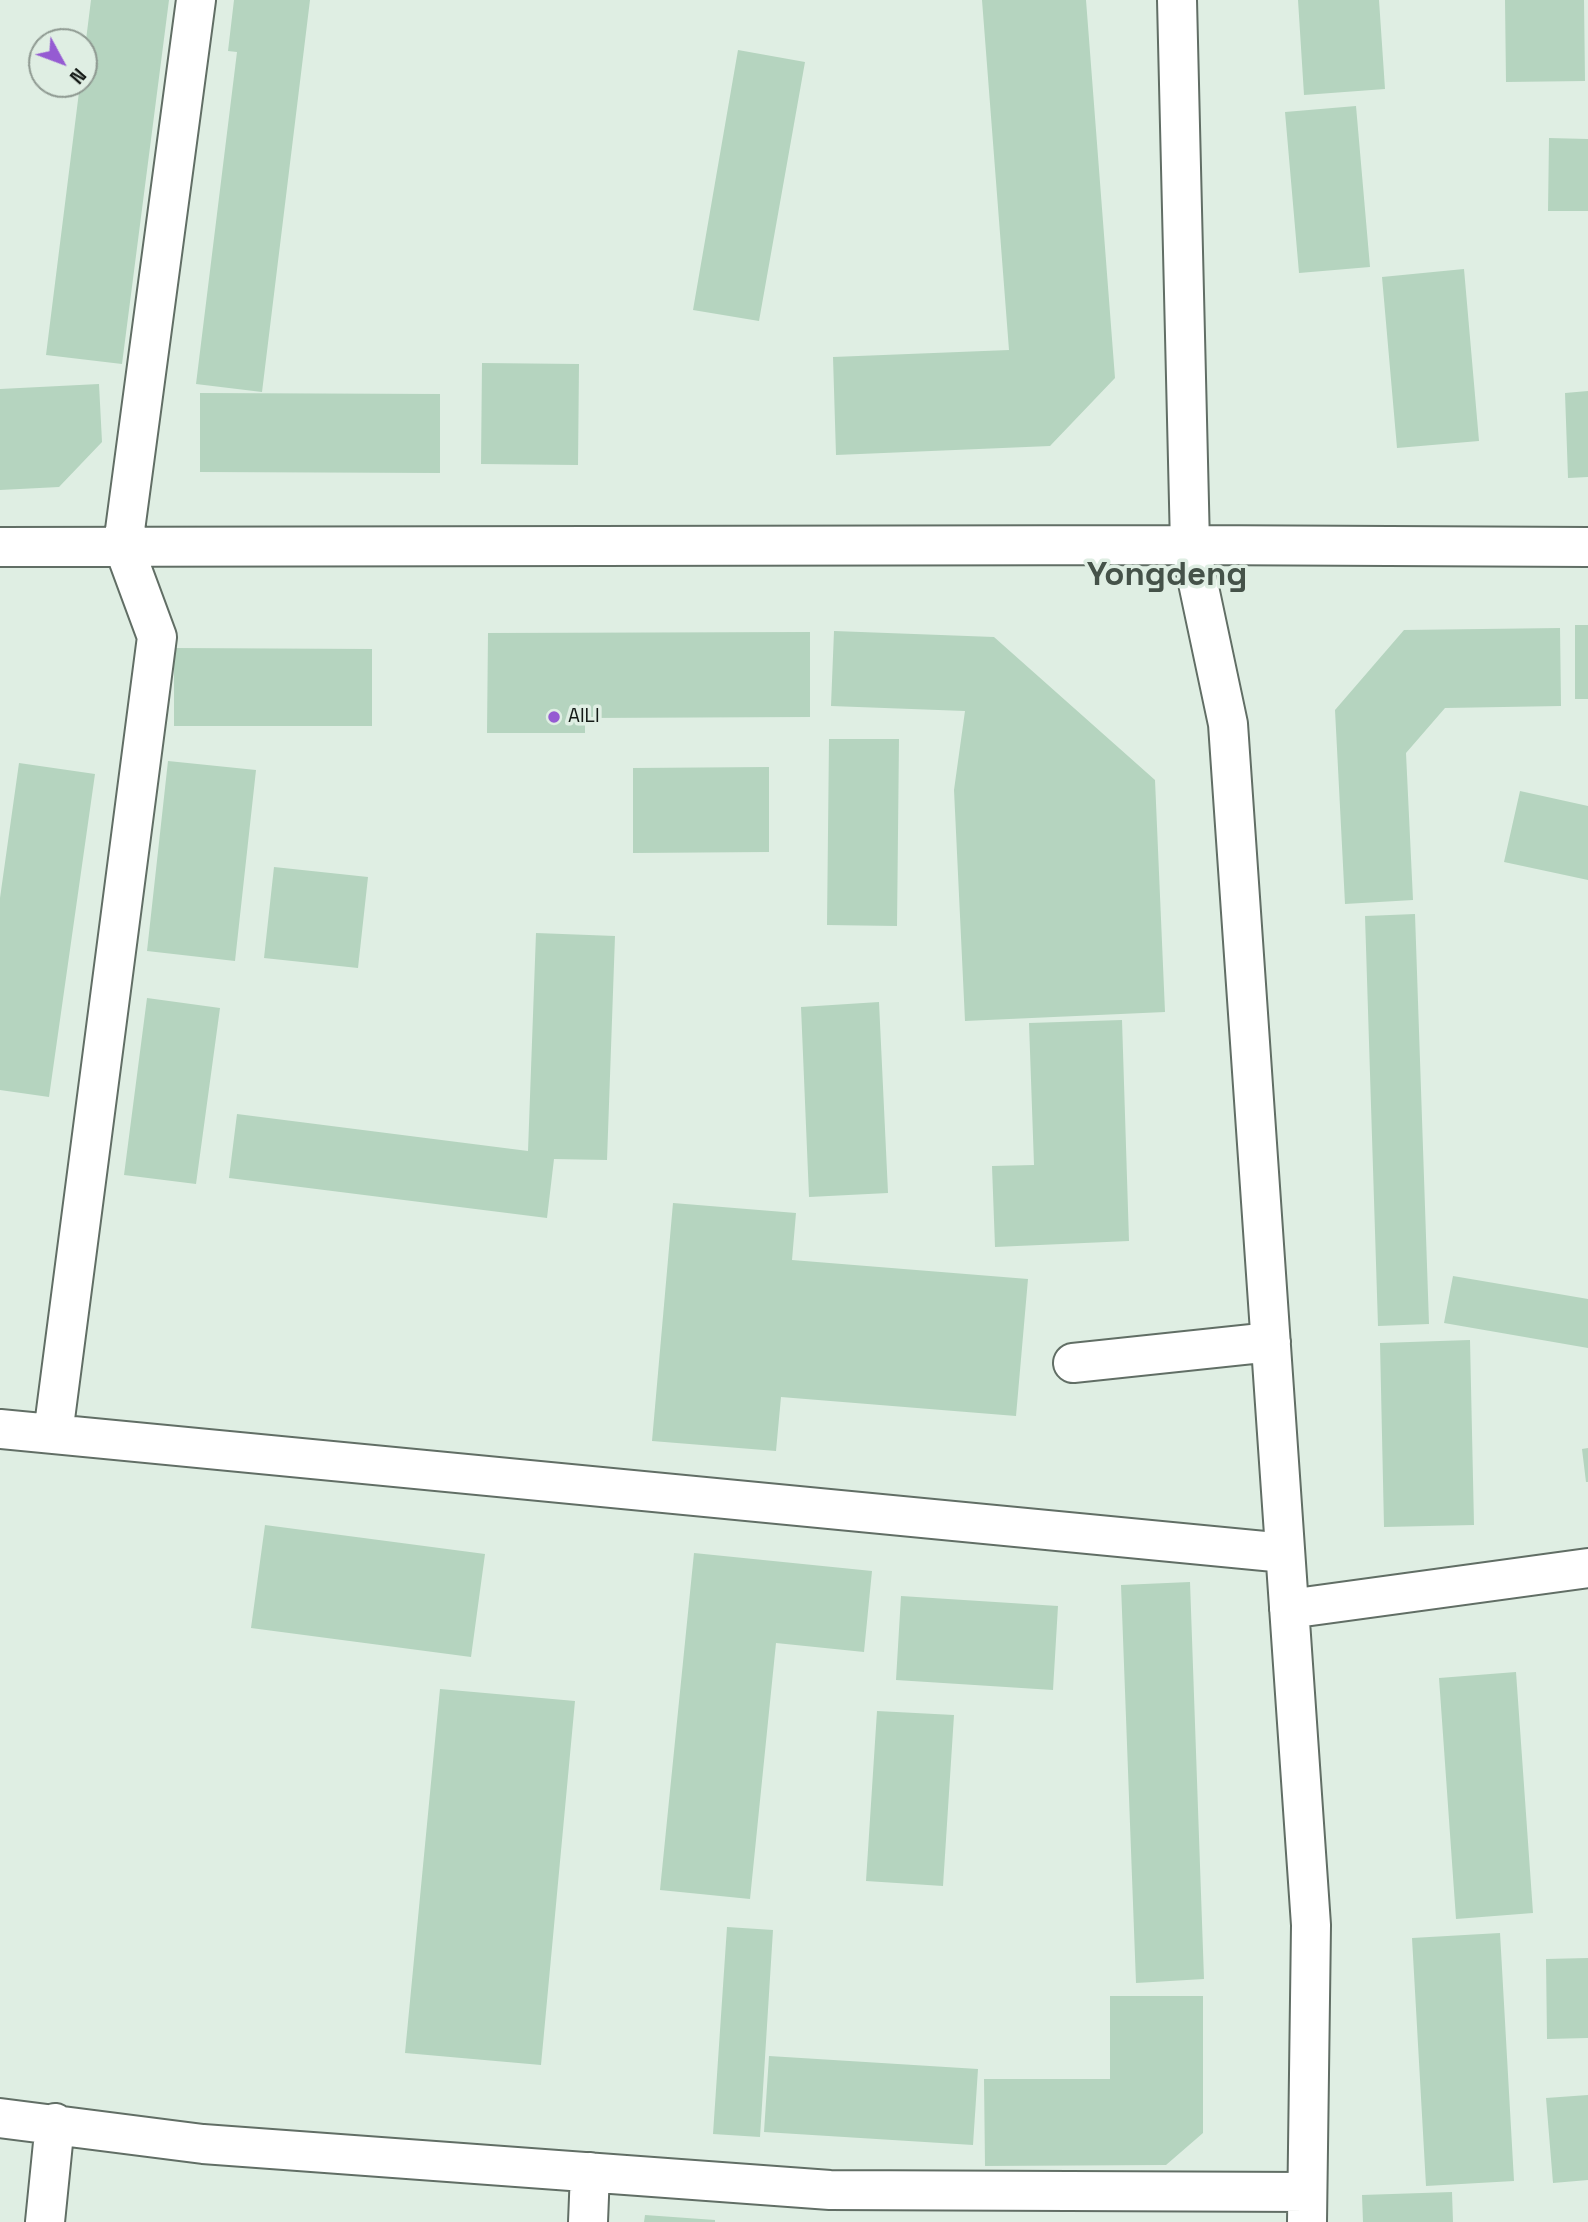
<!DOCTYPE html>
<style>
body{margin:0}
#map{position:relative;width:1588px;height:2222px;overflow:hidden;background:#dfeee3;font-family:"Space Grotesk",sans-serif}
canvas{display:block}
.north{position:absolute;left:28px;top:28px;width:70px;height:70px;box-sizing:border-box;background:#dfeee3;border:2px solid #8e9991;border-radius:50%;rotate:131deg;font-size:19px;font-weight:700;line-height:28px;text-align:center;color:#141a16}
.north::after{content:'';display:block;margin:auto;width:24px;height:32px;background:#955bd2;clip-path:polygon(50% 0,100% 100%,50% 72%,0 100%)}
</style>
<div id="map">
<canvas width="1588" height="2222"></canvas>
<div class="north">N</div>
</div>
<script>
const c = document.querySelector('canvas').getContext('2d');
c.lineJoin = 'round';
function fillPath(path, color) { c.fillStyle = color; c.fill(path, 'evenodd'); }
function strokePath(path, color, width, dash) { c.strokeStyle = color; c.lineWidth = width; c.lineCap = dash ? 'butt' : 'round'; c.setLineDash(dash || []); c.stroke(path); }
function label(font, color, halo, rows, align = 'center') {
  c.font = font + ' "Space Grotesk",sans-serif'; c.lineWidth = 7; c.setLineDash([]); c.textBaseline = 'middle'; c.strokeStyle = halo; c.fillStyle = color; for (const [text, x, y, turn = 0] of rows) {
    c.save(); c.translate(x, y); c.rotate((+turn || 0) * Math.PI / 180); c.textAlign = isNaN(turn) ? turn : align; if (halo) c.strokeText(text, 0, 0); c.fillText(text, 0, 0); c.restore();
  }
}
const building = new Path2D(`
 M91,0H169L122,364L46,355L80,84H84V56Z
 M234,0H310L262,392L196,384L237,52L228,51Z
 M982,0H1086L1115,378L1050,446L836,455L833,357L1009,350Z
 M1298,0H1379L1385,89L1304,95Z
 M1505,0H1584L1585,81L1506,82Z
 M738,50L805,62L759,321L693,310Z
 M1356,106L1370,267L1299,273L1285,112Z
 M1549,138L1588,139V211H1548Z
 M1464,269L1479,441L1397,448L1382,277Z
 M482,363L579,364L578,465L481,464Z
 M99,384L102,442L59,487L0,490V389Z
 M1588,391V477L1568,478L1565,393Z
 M200,393L440,394V473L200,472Z
 M1575,625H1588V699H1575Z
 M1560,628L1561,706L1445,708L1406,753L1413,900L1345,904L1335,710L1404,630Z
 M834,631L994,637L1155,780L1165,1012L965,1021L954,790L965,711L831,706Z
 M810,632V717L585,718V733H487L488,633Z
 M174,648L372,649V726H174Z
 M829,739H899L897,926L827,925Z
 M168,761L256,770L235,961L147,951Z
 M19,763L95,774L49,1097L0,1090V898Z
 M769,767V852L633,853V768Z
 M1520,791L1588,806V880L1504,862Z
 M274,867L368,877L358,968L264,958Z
 M1415,914L1429,1324L1378,1326L1365,916Z
 M536,933L615,936L607,1160L554,1159L547,1218L229,1178L237,1114L528,1151Z
 M147,998L220,1008L196,1184L124,1175Z
 M879,1002L888,1193L809,1197L801,1007Z
 M1122,1020L1129,1241L995,1247L992,1166L1034,1165L1029,1023Z
 M673,1203L796,1213L792,1260L1028,1279L1016,1416L781,1397L776,1451L652,1441Z
 M1453,1276L1588,1299V1348L1444,1323Z
 M1470,1340L1474,1525L1384,1527L1380,1343Z
 M1588,1448V1482H1586L1582,1449Z
 M265,1525L485,1554L471,1657L251,1628Z
 M694,1553L872,1571L864,1652L776,1643L750,1899L660,1890Z
 M1190,1582L1204,1979L1136,1983L1121,1585Z
 M901,1596L1058,1606L1053,1690L896,1680Z
 M1516,1672L1533,1913L1456,1919L1439,1678Z
 M440,1689L575,1701L541,2065L405,2053Z
 M877,1711L954,1715L943,1886L866,1881Z
 M727,1927L773,1930L760,2137L713,2134Z
 M1500,1933L1514,2181L1426,2186L1412,1938Z
 M1588,1958V2038L1547,2039L1546,1959Z
 M1110,1996H1203V2133L1166,2165L985,2166L984,2079H1110Z
 M769,2056L978,2069L973,2145L764,2132Z
 M1588,2095V2180L1553,2183L1546,2098Z
 M1452,2192L1453,2222H1363L1362,2195Z
 M645,2215L715,2220V2222H644Z`);
const minor = new Path2D(`
 M1177,0L1190,545L1228,724L1311,1925L1307,2222
 M0,547L1190,545L1588,547
 M1073,1363L1271,1342
 M0,1429L1285,1553
 M53,1434L157,637L123,545L196,0
 M1289,1609L1588,1568
 M0,2118L203,2144L830,2190L1307,2192
 M45,2222L55,2123
 M588,2222L590,2172`);
const markers = [
 [554,717,7,"#955bd2"]
];
const poiNames = [
 ["AILI",568,717]
];
const townNames = [
 ["Yongdeng",1167,576]
];
fillPath(building, '#b5d4bf');
strokePath(minor, '#616e65', 42);
strokePath(minor, '#fff', 38);
for (const [x, y, r, color] of markers) { const dot = new Path2D(); dot.arc(x, y, r, 0, 2 * Math.PI); c.fillStyle = color; c.fill(dot); strokePath(dot, '#dfeee3', 2.5); }
label('19px', '#141a16', '#dfeee3', poiNames, 'left');
label('bold 33px', '#455249', '#dfeee3', townNames);
</script>
